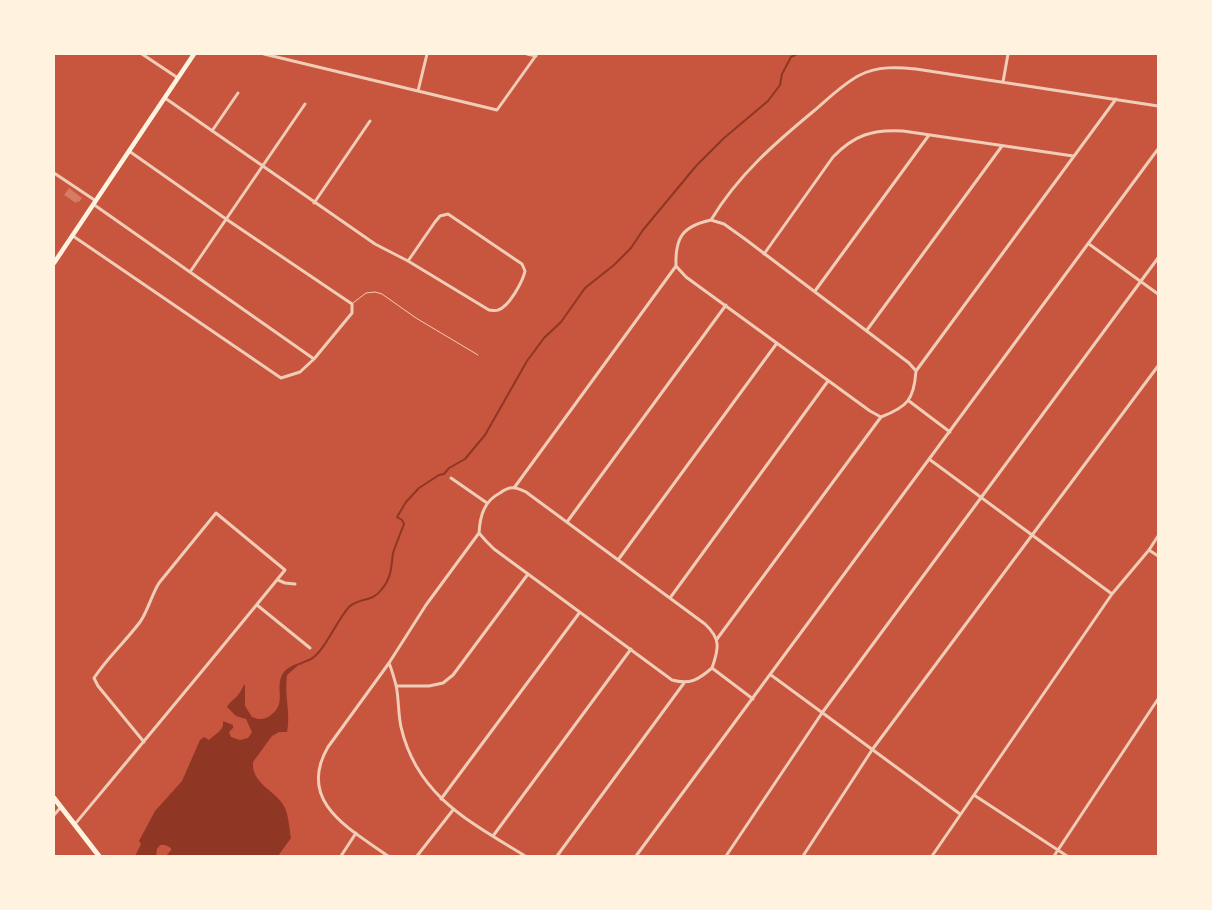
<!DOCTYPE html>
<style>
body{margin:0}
#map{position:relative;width:1212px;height:910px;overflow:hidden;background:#c8553d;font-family:"Playfair Display",serif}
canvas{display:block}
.frame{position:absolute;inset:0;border:55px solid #fff3e0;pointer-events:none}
</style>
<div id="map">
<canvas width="1212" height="910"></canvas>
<div class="frame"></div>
</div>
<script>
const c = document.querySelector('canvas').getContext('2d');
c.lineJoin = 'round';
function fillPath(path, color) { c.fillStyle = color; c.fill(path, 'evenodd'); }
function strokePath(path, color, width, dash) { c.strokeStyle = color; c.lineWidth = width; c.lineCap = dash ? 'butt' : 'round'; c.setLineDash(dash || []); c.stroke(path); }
const water = new Path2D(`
 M302,662L287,675C284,695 291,714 287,732H279L272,736L253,762C251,782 273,790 282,803C289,812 289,828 291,838L278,856H166L171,850V848L165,845H160L157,849L156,856H135L141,844L139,841L155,811L182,781L200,740L204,737L209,740C216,733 224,731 223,721L233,725V728L229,732L231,737L240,740L248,738L252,732L246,719L236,716L227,707C230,701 234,700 238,695C241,691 242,688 245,684V706L252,717C259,720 265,720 271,715C287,703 275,689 282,675C286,667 294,665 302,662Z`);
const stream = new Path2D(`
 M300,664C303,662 307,661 311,659C324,652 337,620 349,607C359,597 372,603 382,589C392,577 391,567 393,553C396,544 400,534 404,524L402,520L397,517L406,502L419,488L439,475L444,474L449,468L465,459L485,435L527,361L544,338L561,322L585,288L614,265L631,248L643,230L696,166L724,138L768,101L780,85L782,74L791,57L797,54`);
const building = new Path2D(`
 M69,188L82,198L79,202L77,201L76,203L64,195Z`);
const service = new Path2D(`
 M353,303L366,293L375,292L382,294L416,318L478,355`);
const minor = new Path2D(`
 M142,54L178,78
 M264,54L497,110L537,54
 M527,54L536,56
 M1003,82L1008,54
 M418,91L427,54
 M165,98L375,244L408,261L489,310C491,310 496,311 498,310C509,307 523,281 525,271L522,264L448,214L440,216L435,222L408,261
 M212,131L238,93
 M54,173L96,201
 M314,203L370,121
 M93,204L314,359
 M711,220L724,224L745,239L909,363L916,371C914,400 907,407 881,417L870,411L686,277L676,266C675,237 683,226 711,220Z
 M711,220C738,175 775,143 815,110C829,98 844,83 860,75C878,66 897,67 916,69L1158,106
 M73,236L281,378L300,372L314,359L352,313V304L226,219L129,151
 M1089,244L1158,294
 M764,254L833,157C854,135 873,129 903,131L1073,156
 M190,272L305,104
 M815,291L929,135
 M867,330L1002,146
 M916,371L1116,99
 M909,401L950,432
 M929,459L1112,594
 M451,478L487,503
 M514,488L676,266
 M567,522L726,305
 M479,533L486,541L494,549L672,680C690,685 698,680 712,668
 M1149,550L1158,556
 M618,560L777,343
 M278,580L285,583L295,584
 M670,598L828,381
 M257,605L310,648
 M717,639L881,417
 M389,663C392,670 394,678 396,685C399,699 398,713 401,727C417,796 470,822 525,856
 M712,668L753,699
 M771,675L960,814
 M396,686H429L443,683L453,675L528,574
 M974,795L1067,856
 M441,799L580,612
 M54,815L61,807
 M75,824C145,740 216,655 285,570L216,513L159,583C151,596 148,611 140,622C125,642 107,658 94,678L98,686L144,742
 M493,836L631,649
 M341,856L356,833
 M388,856C350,829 296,802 328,747L389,663L426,605L479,533C480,516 484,501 500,493C504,490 510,487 515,488C518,488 523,491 526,492L705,624C721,639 719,648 712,668
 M417,856L453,810
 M557,856L684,683
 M636,856L1158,149
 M726,856L822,713L1158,258
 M803,856L872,750L1158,366
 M932,856L1112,594L1149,550L1158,536
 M1054,856L1158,699`);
const secondary = new Path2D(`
 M54,263L194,54`);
const primary = new Path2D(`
 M54,798L99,856`);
fillPath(water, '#8f3625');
strokePath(stream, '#8f3625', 2);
fillPath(building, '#d67c66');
strokePath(service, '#f1ccb7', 1);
strokePath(minor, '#f1ccb7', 3);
strokePath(secondary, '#fff3e0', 4.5);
strokePath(primary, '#fff3e0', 5);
</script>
